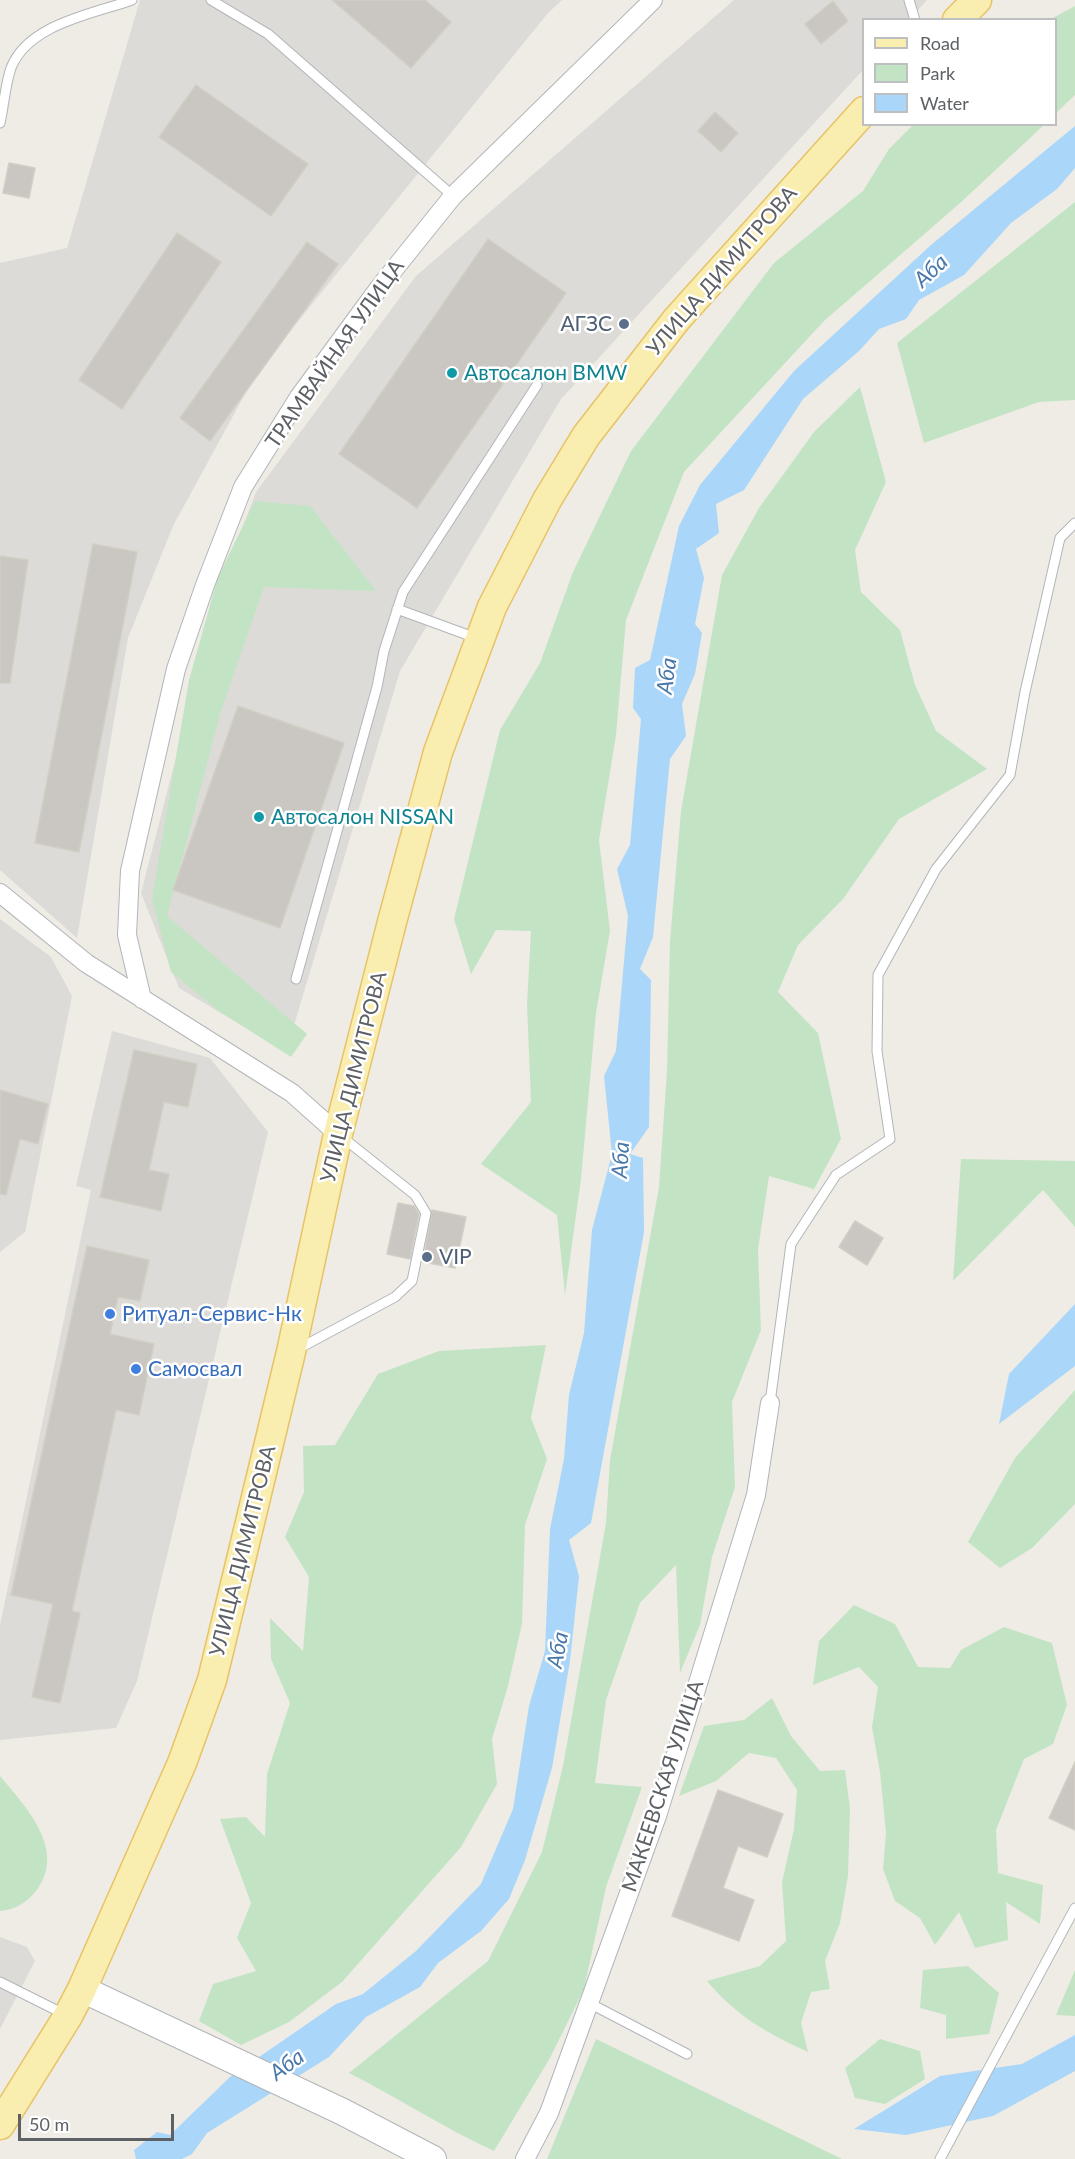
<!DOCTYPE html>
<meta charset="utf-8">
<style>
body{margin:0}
#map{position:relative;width:1075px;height:2159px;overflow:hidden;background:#eeece5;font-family:Lato,sans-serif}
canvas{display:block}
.legend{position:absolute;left:862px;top:18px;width:195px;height:108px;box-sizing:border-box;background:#fff;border:2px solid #bebfc1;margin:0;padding:8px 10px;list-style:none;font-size:18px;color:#5d6064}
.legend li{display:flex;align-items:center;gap:12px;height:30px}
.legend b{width:30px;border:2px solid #bebfc1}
.scale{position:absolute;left:18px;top:2114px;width:156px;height:27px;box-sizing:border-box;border:3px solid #5d6064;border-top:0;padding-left:8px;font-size:18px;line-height:21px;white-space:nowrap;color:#5d6064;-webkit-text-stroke:4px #fff;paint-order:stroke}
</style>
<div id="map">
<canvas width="1075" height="2159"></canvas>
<ul class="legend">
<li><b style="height:8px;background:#f9edaf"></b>Road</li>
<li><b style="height:16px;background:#c3e4c4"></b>Park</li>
<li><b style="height:16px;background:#aad6f9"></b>Water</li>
</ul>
<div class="scale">50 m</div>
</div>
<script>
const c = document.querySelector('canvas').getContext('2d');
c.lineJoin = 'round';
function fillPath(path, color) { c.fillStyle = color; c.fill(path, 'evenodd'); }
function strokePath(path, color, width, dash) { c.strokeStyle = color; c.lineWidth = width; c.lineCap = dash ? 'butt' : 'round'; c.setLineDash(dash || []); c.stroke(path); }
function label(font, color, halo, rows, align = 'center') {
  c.font = font + ' Lato,sans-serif'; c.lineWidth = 5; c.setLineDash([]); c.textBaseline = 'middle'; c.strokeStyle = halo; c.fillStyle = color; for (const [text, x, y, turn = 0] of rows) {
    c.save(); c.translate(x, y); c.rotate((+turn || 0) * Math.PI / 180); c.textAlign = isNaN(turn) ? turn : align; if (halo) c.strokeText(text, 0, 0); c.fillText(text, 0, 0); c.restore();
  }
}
const industrial = new Path2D(`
 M140,0H562L548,13L257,372L173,526L128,638L77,938L0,870V263L67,248Z
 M734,0H927L910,19L864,20L863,70L561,399L400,671L286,1052L179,988L141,893L220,587L256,492L416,276Z
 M0,919L51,957L72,996L25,1232L0,1252Z
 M112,1031L210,1058L268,1132L137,1681L116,1728L0,1740V1625L91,1190L76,1186Z
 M0,1937L27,1947L35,1961L0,2029Z`);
const green = new Path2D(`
 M1075,6V95L1056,113V20L1051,19Z
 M913,125H1044L959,204L824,321L684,472L626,620L616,735L599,840L610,931L596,1013L581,1179L565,1295L557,1215L481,1164L531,1102L527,1005L531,931L496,930L471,974L454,919L500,730L540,663L573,572L631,451L774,263L863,191L889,149Z
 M1075,202V400L1039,402L924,443L897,343Z
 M860,387L886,482L855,550L861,592L900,630L915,685L936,731L987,769L899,819L843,899L798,945L778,992L818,1033L841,1139L814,1189L769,1176L758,1250L761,1330L732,1402L735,1487L712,1557L700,1625L680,1673L676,1565L640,1603L606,1700L595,1783L642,1787L606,1887L584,1989L550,2058L494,2151C444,2128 398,2098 349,2073L488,1961L542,1852L563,1766L606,1523L610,1460L659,1187L667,1071L670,941L681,811L722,575L759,508L814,432Z
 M255,501L310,506L376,591L264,587L220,714L167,916L307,1034L291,1057L219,1011L171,972L152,899L189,680L218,577Z
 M961,1159L1075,1161V1227L1043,1190L953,1281Z
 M546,1345L531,1418L547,1459L525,1525L522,1624L508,1686L492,1739L497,1784L461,1847L342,1982L289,2022L241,2045L199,2021L213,1984L256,1971L237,1938L251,1903L220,1819L246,1817L265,1837L267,1774L290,1703L271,1659L270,1618L303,1651L309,1577L285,1537L304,1492L303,1446L335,1445L378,1374L439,1351Z
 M1075,1390V1504L1032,1548L1000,1568L968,1542L1015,1458Z
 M854,1605L895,1624L918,1667L950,1668L961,1650L1004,1627L1052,1643L1067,1705L1053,1744L1024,1759L996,1830L998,1873L1043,1885L1040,1924L1006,1902L1008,1940L975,1948L959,1912L935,1945L920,1918L895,1901L883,1869L886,1833L880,1772L872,1727L878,1687L859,1667L813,1685L819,1641Z
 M772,1698L791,1736L820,1771L845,1770L850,1808L848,1876L840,1923L825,1961L830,1989L811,1992L801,2023L808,2052C767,2033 737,2017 707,1981L760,1966L786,1941L782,1882L794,1829L797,1790L776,1758L749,1753L716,1781L679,1796L704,1726L744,1720Z
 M0,1776C25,1806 68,1850 36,1891C27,1902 15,1910 0,1911Z
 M968,1966L999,1993L989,2034L946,2039V2015L920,2008L923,1970Z
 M1075,1970V2016L1056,2015Z
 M596,2039L842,2159H547Z
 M880,2039L920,2051L925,2079L885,2104L855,2098L845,2068Z`);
const water = new Path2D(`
 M1075,126V168L1057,189L1011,223L964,275L919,300L906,319L879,329L859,351L803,399L744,490L716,504L719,533L696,549L704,578L695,624L702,633L695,674L682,704L686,736L670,759L653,937L640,969L651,980L649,1127L630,1154L643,1158L644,1232L591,1523L569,1540L579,1576L570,1661L552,1768L525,1860L509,1899L481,1931L438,1963L420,1987L366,2017L329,2057L207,2133L192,2154L182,2159H136L134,2150L157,2132L170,2135L230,2077L336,2004L363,1994L416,1951L481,1884L513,1809L529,1706L545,1651L550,1529L564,1459L569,1395L584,1333L592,1230L612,1154L604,1076L616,1051L628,916L617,869L630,845L641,719L633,708L635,668L650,660L679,526L700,485L794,371L931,245Z
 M1075,1304V1366L999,1424L1009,1374Z
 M1075,2035V2071L993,2116L906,2135L854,2129L940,2076L1022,2064Z`);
const building = new Path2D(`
 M332,0H425L451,22L411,68Z
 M833,1L848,21L821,44L805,24Z
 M196,85L308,164L271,216L159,137Z
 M715,112L738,133L721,152L698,131Z
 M9,163L35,168L29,198L3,193Z
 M177,233L221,262L122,409L79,380Z
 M488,239L566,293L417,508L339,454Z
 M307,242L338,264L210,441L180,418Z
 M93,544L137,552L79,852L35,843Z
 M0,556L28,560L10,683H0Z
 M238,706L344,743L280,928L173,890Z
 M134,1050L197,1064L188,1107L164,1102L149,1170L169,1174L161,1211L100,1197Z
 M0,1090L48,1104L38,1144L20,1139L6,1195L0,1194Z
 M398,1203L414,1206L419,1214L410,1259L387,1254Z
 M432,1210L466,1217L455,1268L423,1262Z
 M855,1221L883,1238L867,1265L839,1247Z
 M87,1246L149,1260L140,1301L118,1297L110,1334L154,1344L139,1415L116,1410L72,1611L80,1613L60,1703L32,1697L53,1604L11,1595Z
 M1075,1762V1830L1049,1818Z
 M718,1790L783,1814L767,1857L738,1846L723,1888L754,1900L739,1941L672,1916Z`);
const lane = new Path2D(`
 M211,0L268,34L453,196
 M909,0L915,20
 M0,123C4,106 5,85 11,68C28,24 93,14 132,0
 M397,609L476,638
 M296,979L377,687L384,651L403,592L537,385
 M298,1349L395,1297L412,1281L426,1213L415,1195L342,1137
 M770,1403L791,1244L836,1175L890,1139L877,1051L878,975L936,869L1010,775L1025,692L1060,538L1075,523
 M0,1982L64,2014
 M589,2003L687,2054
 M940,2159L1075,1908`);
const street = new Path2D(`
 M0,893L86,963L292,1093L338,1134
 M142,999L127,935L130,871L176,669L205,585L243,487L299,397L379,288L453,196L653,0
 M525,2159L549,2113L657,1816L756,1495L770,1403`);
const secondary = new Path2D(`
 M82,1989L343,2112L433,2159`);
const primary = new Path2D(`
 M957,20L977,0
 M0,2125L68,2016L82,1989L182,1763L212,1680L291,1352L338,1134L392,922L438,752L492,607L547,500L586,436L676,320L864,111`);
const markers = [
 [624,324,6,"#5c6f8a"],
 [452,373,6,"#0f9aa8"],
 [259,817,6,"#0f9aa8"],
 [427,1257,6,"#5c6f8a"],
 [110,1314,6,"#3f7fe0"],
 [136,1369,6,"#3f7fe0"]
];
const streetNames = [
 ["УЛИЦА ДИМИТРОВА",722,271,-49],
 ["ТРАМВАЙНАЯ УЛИЦА",335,354,-55],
 ["УЛИЦА ДИМИТРОВА",354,1077,-76],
 ["УЛИЦА ДИМИТРОВА",243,1551,-76],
 ["МАКЕЕВСКАЯ УЛИЦА",663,1786,-72]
];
const serviceNames = [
 ["АГЗС",612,324],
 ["VIP",439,1257,"left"]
];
const cultureNames = [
 ["Автосалон BMW",464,373],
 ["Автосалон NISSAN",271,817]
];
const shopNames = [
 ["Ритуал-Сервис-Нк",122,1314],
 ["Самосвал",148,1369]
];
const waterNames = [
 ["Аба",931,271,-43],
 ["Аба",667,676,-82],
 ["Аба",621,1160,-86],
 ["Аба",558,1650,-79],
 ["Аба",287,2065,-36]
];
fillPath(industrial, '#dddbd7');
fillPath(green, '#c3e4c4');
fillPath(water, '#aad6f9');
fillPath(building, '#cac7c2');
strokePath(building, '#d2cec4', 1.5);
strokePath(lane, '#b2b5b9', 11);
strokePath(street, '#b2b5b9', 20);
strokePath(secondary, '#b1b4b9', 28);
strokePath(primary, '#e7c365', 31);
strokePath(lane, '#fff', 9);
strokePath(street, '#fff', 18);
strokePath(secondary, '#fff', 26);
strokePath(primary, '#f9edaf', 28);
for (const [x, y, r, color] of markers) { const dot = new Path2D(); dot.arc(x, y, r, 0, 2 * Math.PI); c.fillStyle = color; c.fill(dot); strokePath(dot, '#fff', 2); }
label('21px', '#5d6064', '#fff', streetNames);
label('21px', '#4e5e75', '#fff', serviceNames, 'right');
label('21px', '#0d838f', '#fff', cultureNames, 'left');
label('21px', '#366cbe', '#fff', shopNames, 'left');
label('italic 22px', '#4877aa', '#fff', waterNames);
</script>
